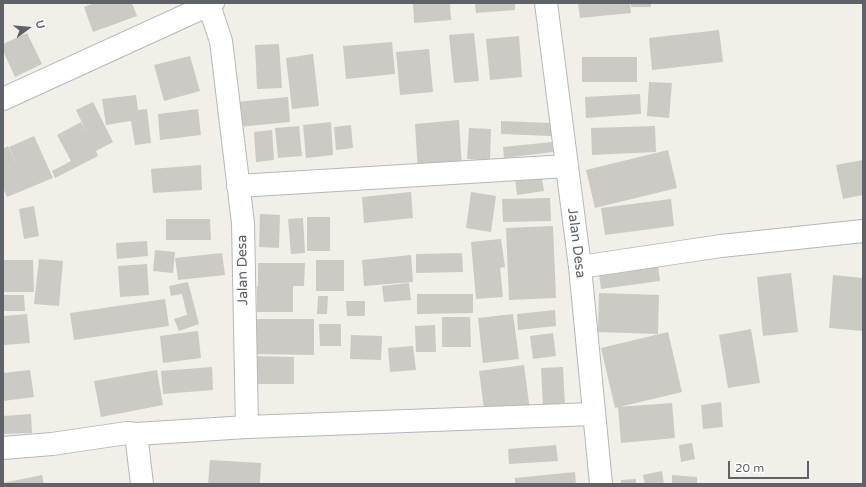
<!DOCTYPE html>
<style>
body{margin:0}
#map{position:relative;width:866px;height:487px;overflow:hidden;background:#f1efe8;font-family:"Varela Round",sans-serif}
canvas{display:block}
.frame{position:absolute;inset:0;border:4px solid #5f6368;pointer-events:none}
.north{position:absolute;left:8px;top:8px;width:40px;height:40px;-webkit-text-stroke:3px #fff;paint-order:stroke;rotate:74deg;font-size:11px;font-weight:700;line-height:16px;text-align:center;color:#5f6368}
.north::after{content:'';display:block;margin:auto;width:14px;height:18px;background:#5f6368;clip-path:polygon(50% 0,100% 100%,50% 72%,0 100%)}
.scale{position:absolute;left:728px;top:461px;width:81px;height:18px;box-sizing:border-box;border:2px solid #5f6368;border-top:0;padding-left:5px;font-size:12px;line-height:14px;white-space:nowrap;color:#5f6368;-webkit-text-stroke:3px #fff;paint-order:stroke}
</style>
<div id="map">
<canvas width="866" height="487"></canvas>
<div class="frame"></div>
<div class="north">U</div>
<div class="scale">20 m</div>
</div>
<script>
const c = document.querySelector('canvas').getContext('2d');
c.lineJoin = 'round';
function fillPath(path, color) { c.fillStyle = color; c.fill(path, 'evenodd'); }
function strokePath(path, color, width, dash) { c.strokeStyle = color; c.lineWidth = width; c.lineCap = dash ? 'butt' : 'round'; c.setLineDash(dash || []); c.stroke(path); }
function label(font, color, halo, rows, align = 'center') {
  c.font = font + ' "Varela Round",sans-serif'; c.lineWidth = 4; c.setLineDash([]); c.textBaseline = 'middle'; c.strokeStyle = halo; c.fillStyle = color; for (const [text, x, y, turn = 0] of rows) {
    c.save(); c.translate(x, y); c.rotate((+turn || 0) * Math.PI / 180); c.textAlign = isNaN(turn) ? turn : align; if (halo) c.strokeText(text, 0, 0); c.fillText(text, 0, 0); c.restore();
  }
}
const building = new Path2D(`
 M94,3H132L137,16L93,32L84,7Z
 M413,3H450L451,20L414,23Z
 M475,3H515V10L476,13Z
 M578,3H630L631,13L580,18Z
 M631,3H651V7H631Z
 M719,30L723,62L652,70L649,38Z
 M27,33L42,64L15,77L3,51V44Z
 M474,33L479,81L454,83L449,35Z
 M519,36L522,77L490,80L486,39Z
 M392,42L395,74L346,79L343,46Z
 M279,44L282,88L257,89L255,45Z
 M429,49L433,92L400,95L396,52Z
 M313,54L319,106L292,109L286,58Z
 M190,56L200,91L164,101L154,65Z
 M582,57H637V82H582Z
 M649,82L672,83L669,118L647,116Z
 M640,94L641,114L586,118L585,97Z
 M136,95L138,110L147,109L151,143L135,145L131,121L106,125L102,99Z
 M288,97L290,122L238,127L236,102Z
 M93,102L113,142L96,151L98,156L55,178L52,171L71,161L57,135L81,122L87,133L76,110Z
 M198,109L201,135L160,140L158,114Z
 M459,120L462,168L418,172L415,124Z
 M501,121L551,123V136L501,134Z
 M331,122L333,155L306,158L303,125Z
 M351,125L353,148L336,150L334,127Z
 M299,126L302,156L278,158L275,128Z
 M655,126L656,152L592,155L591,128Z
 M469,128L491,129L490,160L467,159Z
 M272,130L274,160L256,162L254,132Z
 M34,136L53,178L7,197L3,188V149L8,146L19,169L9,147Z
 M552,142L553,152L504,158L503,147Z
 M668,150L677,188L595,208L586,170Z
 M863,160V195L843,199L836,165Z
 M201,165L202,190L153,193L151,169Z
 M541,174L544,191L517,195L515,178Z
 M411,192L413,218L364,223L362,197Z
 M471,192L496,196L491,232L466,228Z
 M550,198L551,221L503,222L502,199Z
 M671,199L674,226L605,235L601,208Z
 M34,206L39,236L24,239L19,209Z
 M260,214L280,215L279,248L259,247Z
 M307,217H330V251H307Z
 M303,218L305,253L291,254L288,219Z
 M166,219H210L211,240H166Z
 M553,226L556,298L509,300L506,228Z
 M501,239L505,267L500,268L503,297L476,299L471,242Z
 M147,241L148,256L117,259L116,243Z
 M155,250L175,252L173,273L153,271Z
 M222,253L225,275L178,280L175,258Z
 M462,253L463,272L416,273V254Z
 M411,255L413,282L364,286L362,260Z
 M39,259L63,261L59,306L34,304Z
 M657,259L660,281L601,289L598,267Z
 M3,260H33L34,292H3Z
 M316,260H344V291H316Z
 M258,263H305L304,286H258Z
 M147,264L149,295L120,297L118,266Z
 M791,273L798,332L763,336L757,277Z
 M833,275L863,278V331L829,328Z
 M188,282L199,324L179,331L174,319L187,315L182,294L171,296L169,286Z
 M409,283L411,300L384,302L382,286Z
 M257,286H293V312H257Z
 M599,293L659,295L658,334L598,332Z
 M417,294H473V313L417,314Z
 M3,295H24L25,311H3Z
 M318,296H328L327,314H317Z
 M165,299L169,326L74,340L70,313Z
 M346,301H365V316H347Z
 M555,310L556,326L518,330L517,314Z
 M27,314L30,343L3,345V316Z
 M513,314L519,359L483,363L478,318Z
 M442,317H470L471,347H442Z
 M253,319H314V355L252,354Z
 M319,324H341V346H320Z
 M435,325L436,352H416L415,326Z
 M751,329L760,383L728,388L719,335Z
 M198,331L201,358L163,363L160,336Z
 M668,332L682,392L615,408L601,348Z
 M553,333L556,356L533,359L530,336Z
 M351,335L382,336L381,360L350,359Z
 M413,346L416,370L390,372L388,348Z
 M253,356L294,357V384H253Z
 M524,365L530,411L485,417L479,371Z
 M212,367L213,390L163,394L161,371Z
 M563,367L565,407L543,408L541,368Z
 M30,370L34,397L3,401V373Z
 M157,370L163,405L101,417L94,381Z
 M721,402L723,427L703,429L701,405Z
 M672,403L675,438L621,443L618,407Z
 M31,414L32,433L3,434V416Z
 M692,443L695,459L681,462L679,445Z
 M556,445L558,461L509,464L508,449Z
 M210,460L261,463L260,484H208Z
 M662,471L664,484H645L643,475Z
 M575,472L576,484H515V478Z
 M42,475L44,484H3V483Z
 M672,475L697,477V484H672Z
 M636,479V484H621V480Z`);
const minor = new Path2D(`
 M546,3L580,267L601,484
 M3,99L213,3
 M238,186L567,166
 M580,267L721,246L863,231
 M247,427L593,414
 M3,448L52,444L127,433L136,434
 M142,484L136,434L247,427L243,223L221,41L209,5`);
const streetNames = [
 ["Jalan Desa",576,243,83],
 ["Jalan Desa",243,270,-91]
];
fillPath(building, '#cccac5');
strokePath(minor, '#b5b8bc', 24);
strokePath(minor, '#fff', 22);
label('14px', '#5f6368', '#fff', streetNames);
</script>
